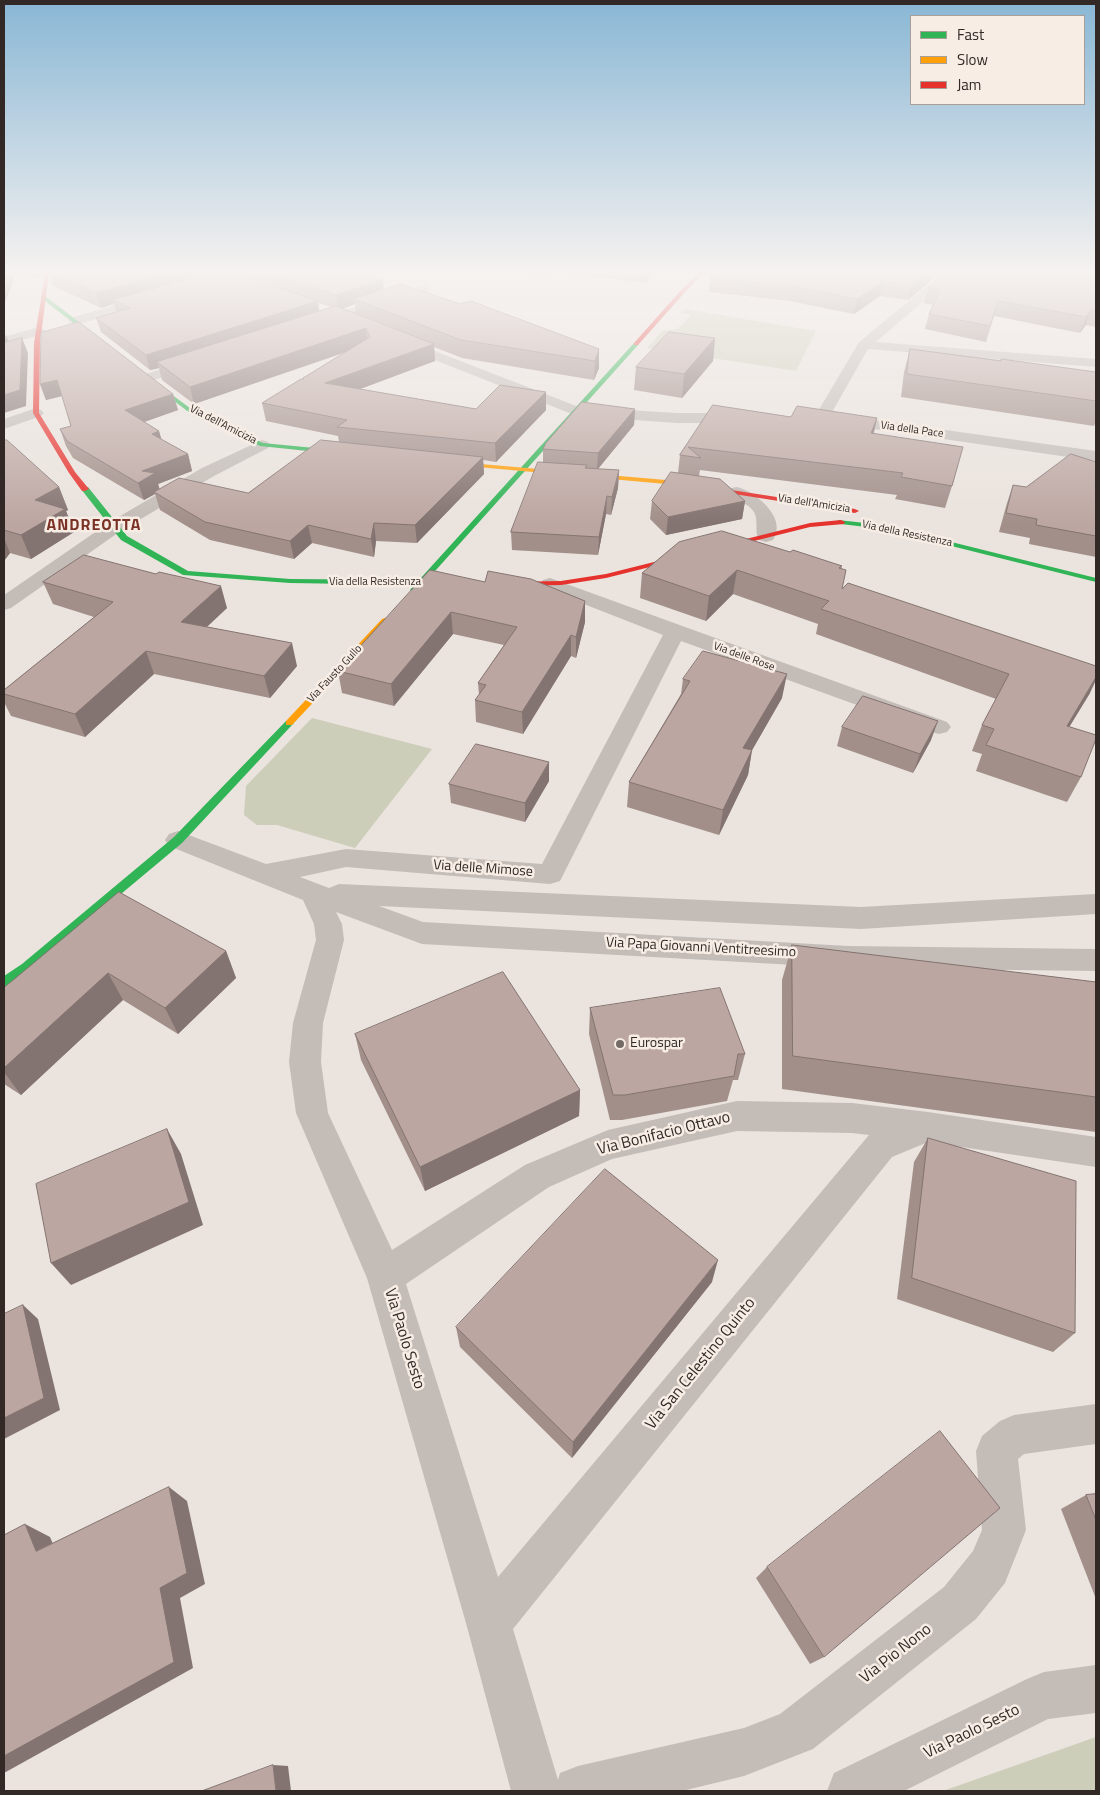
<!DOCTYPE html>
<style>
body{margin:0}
#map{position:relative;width:1100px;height:1795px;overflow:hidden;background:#eae3de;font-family:"Titillium Web",sans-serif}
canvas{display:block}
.frame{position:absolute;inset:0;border:5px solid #322926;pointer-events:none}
.legend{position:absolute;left:910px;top:15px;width:175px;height:90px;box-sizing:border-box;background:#f7ede5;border:1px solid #a89f99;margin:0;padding:6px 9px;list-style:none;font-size:15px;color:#322926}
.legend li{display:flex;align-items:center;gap:10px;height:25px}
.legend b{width:25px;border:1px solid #a89f99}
</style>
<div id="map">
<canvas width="1100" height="1795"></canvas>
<div class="frame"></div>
<ul class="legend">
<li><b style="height:6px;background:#30b455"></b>Fast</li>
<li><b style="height:6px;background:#ff9f0a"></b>Slow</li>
<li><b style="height:6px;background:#e5322d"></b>Jam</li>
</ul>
</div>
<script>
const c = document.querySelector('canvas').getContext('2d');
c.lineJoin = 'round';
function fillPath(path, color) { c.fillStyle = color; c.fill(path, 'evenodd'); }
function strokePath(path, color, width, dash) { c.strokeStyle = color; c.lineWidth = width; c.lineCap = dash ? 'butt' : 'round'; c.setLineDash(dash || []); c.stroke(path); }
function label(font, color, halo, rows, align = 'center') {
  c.font = font + ' "Titillium Web",sans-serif'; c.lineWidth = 5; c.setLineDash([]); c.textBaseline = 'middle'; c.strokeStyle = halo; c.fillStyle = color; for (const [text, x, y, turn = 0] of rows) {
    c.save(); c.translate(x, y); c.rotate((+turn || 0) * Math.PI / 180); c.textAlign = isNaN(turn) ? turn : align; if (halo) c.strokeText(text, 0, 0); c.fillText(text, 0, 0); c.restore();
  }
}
const green = new Path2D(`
 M685,309L816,331L796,371L647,348L662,331L677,329L691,315L680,313Z
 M312,718L432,749L355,848L277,825H257L244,815L246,786Z
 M1096,1737V1791H943Z`);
const street = new Path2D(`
 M4,273H22L20,276L4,278Z
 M943,273H956L876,342L1096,359V367L868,349L827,421H817L814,418L859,342Z
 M425,284L429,285L431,288L429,291L323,327H313L311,324L313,321Z
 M151,295L155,296L157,299L155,302L75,325L68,321L70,318Z
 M39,327L46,331L44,334L4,345V337Z
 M399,337L579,407L677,413H742L747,415L750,418L747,421L742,423H677L577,416L394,344L392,341L394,338Z
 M195,359L200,360L202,363L200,366L147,382L142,381L140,378L142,375Z
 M36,408L41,410L44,413L41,416L4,429V419Z
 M838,415L1096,451V461L832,423L830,420L832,417Z
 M262,440L268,442L270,445L268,448L214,476L122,530L11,608L4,610V595L110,522L202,468Z
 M737,487C756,492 788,518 773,540L766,542L759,540C754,532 759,521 754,512C748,502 735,501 728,492L731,488Z
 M550,578L947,722L951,727L947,732L939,734L931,732L681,641L560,881L550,884L346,867L300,877L329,888L339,884L861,907L1096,894V914L861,929L379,906L423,922L848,946L1096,949V971L848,968L422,944L336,912L342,924L344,940L323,1023L321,1062L328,1113L392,1250L525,1165L608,1130L737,1101L852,1103L928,1112L1096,1137V1167L928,1142L892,1157L513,1629L558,1780L560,1773L578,1766L744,1728L780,1714L944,1587L973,1551L982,1530L976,1451L982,1436L1000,1421L1014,1415L1096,1404V1444L1024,1454L1018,1459L1026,1530L1005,1583L976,1619L813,1749L744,1776L682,1791H511L466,1623L367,1278L296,1113L289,1062L293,1023L316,940L314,924L303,900L169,846L165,840L169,834L178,831L266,864L346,849L542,864L663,635L543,588L540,584L543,580ZM737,1131L852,1133L869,1135L498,1577L406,1284L549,1187L612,1159Z
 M1096,1665V1713L1048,1719L904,1791H827L834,1773L1027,1679L1044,1672Z`);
const fast = new Path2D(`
 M41,296H45L109,345V347H105L41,298Z
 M634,343L639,344L427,580L456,581H459V585H423L414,592L410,590L414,585L290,583L183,575L121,540L81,489L88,487L127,536L188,571L290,579L419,580Z
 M144,374L198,414L263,443L346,451L349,453L346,455L260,446L194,416L142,377V375Z
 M838,520L883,525L1096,578V582L883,529L841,524L837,522Z
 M289,720L294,723L292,725L182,843L30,970L4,987V976L22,964L174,837L286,721Z`);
const slow = new Path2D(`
 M446,461L666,480L670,482L666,484L444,464V462Z
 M385,618L388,619V623L292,725H286V721L382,619Z`);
const jam = new Path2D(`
 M45,273H49L40,343L39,413L75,472L89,489L85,491H82L69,473L33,413L34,343Z
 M699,273H704L686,291L638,345H634V343L682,289Z
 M666,480L855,509L859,511L855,513L664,483V481Z
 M841,520L845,522L844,524L810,527L606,578L561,585L504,586L500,584L504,582L561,581L606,574L810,523Z`);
const wall = new Path2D(`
 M25,273H40L38,279Z
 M49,273H203L204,274L209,273H361L383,280L384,290L460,304L599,349V368L594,380L462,358L434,347L435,361L360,389L476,409L546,392V410L496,462L483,460L484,474L417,543L376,541L374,557L312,543L294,559L210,540L160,510L155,494L144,500L73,458L66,446L60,429L71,426L62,396L46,400L40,384L173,394L178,410L144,422L159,431L161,439L188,454L192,471L158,484L160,490L248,493L339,442L338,436L266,421L262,403L303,379L344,353L194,404L162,380L159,368L150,370L101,332L96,318L116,312L114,304L101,308L53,286ZM318,303L331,307L319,311ZM355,304L356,314L343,309Z
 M531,273H548L540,276Z
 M568,273H655L645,283Z
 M708,273H940L908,300L880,296L854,314L789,301L709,292L710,278L712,275H709Z
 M1096,273V327L1086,325L1080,333L994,316L986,342L925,329L929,314L933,305L924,303L928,288Z
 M715,338L713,361L682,398L634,390L636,367Z
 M910,349L1096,372V421L1094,426L901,397L904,372Z
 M713,405L791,417L877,418L874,433L952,486L945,508L895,499L897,495L700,470L699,476L745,501L742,519L666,535L650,519L652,501L678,473L680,455Z
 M635,409L634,425L598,469L619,470L618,488L611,515L606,514L598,555L512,550L511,532L543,462V449Z
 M4,441L59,487L68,510L66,511L74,532L31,559L10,553L4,561Z
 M1096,462V557L1029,544L1030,538L999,532L1007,503L1013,485L1026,487Z
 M790,552L842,566L841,569L842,589L1090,693L1069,727L1081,777L1067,802L976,771L982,754L972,751L982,725L996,699L816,634L818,624L733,594L706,621L640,598L642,573Z
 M43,582L227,608L207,627L297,666L270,698L154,674L85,737L11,716L4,702V690L94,617L53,604Z
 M485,582L585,601V622L576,658L571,656L523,734L476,722L475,700L479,695L478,683L504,645L453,634L394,706L342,693L338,671Z
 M683,679L782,698L752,750L748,775L719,835L627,807L629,782L681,694Z
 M842,727L931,740L913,773L837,746Z
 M549,781L525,822L451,803L449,784Z
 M792,945L1096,982V1132L782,1089V980Z
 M226,951L236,978L178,1034L123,1000L21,1095L4,1084V988Z
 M590,1008L745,1054L738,1080H733L727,1101L622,1120H610L589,1034Z
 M355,1034L580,1090L579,1116L425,1191L361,1060Z
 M928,1138L1075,1333L1053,1352L897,1299L914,1162Z
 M712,1282L572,1458L460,1347L456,1327Z
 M1096,1494V1599L1061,1509L1086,1495Z
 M767,1567L824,1657L810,1664L756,1578Z`);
const shadedWall = new Path2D(`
 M5,273H11L14,279L4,306V277Z
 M36,273H40L38,279Z
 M169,273H203L205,278L113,300L114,304L101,308L96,293Z
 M540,273H548L540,276Z
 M646,273H655L645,283Z
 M926,273H940L908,300L911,285Z
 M383,280L384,295L354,299L355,304L338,310L336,295Z
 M883,281L880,296L854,314L857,299Z
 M318,301L320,316L157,362L159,368L150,370L146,355Z
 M1091,310L1086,325L1080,333L1086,317Z
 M366,328L368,344L194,404L190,387Z
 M6,334L11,349L4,345Z
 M22,338L28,353L26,406L4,413V395Z
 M715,338L713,361L682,398L684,374Z
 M434,344L435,361L328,401L325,383Z
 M599,349V368L594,380L595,361Z
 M57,380L62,396L46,400L40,384Z
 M546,392V410L496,462L495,443Z
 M173,394L178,410L130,427L125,410Z
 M635,409L634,425L597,470L598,453Z
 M877,418L872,439L871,433Z
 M159,431L164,448L152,434Z
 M188,454L192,471L158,484L160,491L154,492L155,494L144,500L138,483L142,471Z
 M483,457L484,474L417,543L415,525Z
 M619,470L618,488L611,515L612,497Z
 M59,487L68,510L66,511L74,532L31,559L21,535L35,500Z
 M607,496L606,514L598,555L599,537Z
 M745,501L742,519L666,535L668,517Z
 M374,523L376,541L374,557L371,539Z
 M308,525L312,543L294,559L290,541Z
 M4,538L10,553L4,561Z
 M737,570L733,594L706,621L709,596Z
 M221,586L227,608L188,644L181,622Z
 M585,601V622L576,658V637Z
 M451,612L453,634L394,706L391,684Z
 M571,635V656L523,734L522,712Z
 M292,643L297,666L270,698L264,676Z
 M146,651L154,674L85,737L75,714Z
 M787,674L782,698L739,773L743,748Z
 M1096,677V680L1090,693L1054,752L1067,726Z
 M938,721L931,740L913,773L920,754Z
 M752,750L748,775L719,835L723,810Z
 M549,762V781L525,822V803Z
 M226,951L236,978L178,1034L165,1008Z
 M108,973L123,1000L21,1095L4,1072V1068Z
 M580,1090L579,1116L425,1191L420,1167Z
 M167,1129L181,1154L203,1225L71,1285L51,1263Z
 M718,1260L712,1282L572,1458L573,1442Z
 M23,1305L38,1319L60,1410L4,1439V1418Z
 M169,1487L187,1501L205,1584L180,1598L193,1668L4,1773V1756L160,1588Z
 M25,1524L50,1537L61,1563L36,1551Z
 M273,1765L288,1766L291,1791H276Z`);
const building = new Path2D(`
 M52,273H169L96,293Z
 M209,273H234L318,301L146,355L96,318L130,308L113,300Z
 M272,273H361L383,280L336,295Z
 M714,273H926L911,285L883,281L857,299L791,286L710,278Z
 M946,273H1096V311L1091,310L1086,317L998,301L990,326L929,314L940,290L928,288Z
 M401,284L460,304L471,301L599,349L595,361L461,340L354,299Z
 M336,306L434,344L325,383L476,409L500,385L546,392L495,443L337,427L347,420L262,403L301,379H304L303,378L370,337L366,328L190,387L157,362Z
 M79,322L173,394L125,410L159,431L152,434L188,454L142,471L155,473L138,483L67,441L60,429L71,426L57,380L40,384L41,333Z
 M669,332L715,338L684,374L636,367Z
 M22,338L20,390L4,395V343Z
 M910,349L1001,361V359L1096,372V401L907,374Z
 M582,402L635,409L598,453L543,449L546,443Z
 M713,405L791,417L797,406L877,418L871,433L963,447L952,486L901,477L903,473L688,447L701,458L680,455Z
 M7,440L59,487L35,500L65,509L21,535L4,530V441Z
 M321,440L483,457L415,525L374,523L371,539L308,525L290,541L205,522L154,492L179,478L248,493Z
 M1071,454L1096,462V536L1036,525L1037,519L1006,513L1013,485L1026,487Z
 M538,462L587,465L585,468L619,470L612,497L607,496L599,537L511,532Z
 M671,472L720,479L745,501L668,517L652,501Z
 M722,531L790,552L793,550L842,566L839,568L846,570L842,589L848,583L1096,666V677L1067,726L1096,735V739L1081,777L986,745L994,729L982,725L1009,674L821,609L829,601L737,570L709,596L642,573L679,542Z
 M84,555L156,574L159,572L221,586L181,622L292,643L264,676L146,651L75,714L4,694V690L113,602L43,582Z
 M430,570L485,582L488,571L531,579L585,601L576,637L571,635L522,712L475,700L486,685L478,683L517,627L451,612L391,684L338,671Z
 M703,651L787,674L743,748L752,750L723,810L629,782L690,681L683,679Z
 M863,696L938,721L920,754L842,727Z
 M476,744L549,762L525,803L449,784Z
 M119,892L226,951L165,1008L108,973L4,1068V988Z
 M792,945L1096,982V1097L793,1056Z
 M503,972L580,1090L420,1167L355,1034Z
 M720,988L745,1054H738L734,1076L625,1095H613L590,1008Z
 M167,1129L189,1202L51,1263L36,1184Z
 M928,1138L1076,1181L1075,1333L912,1278Z
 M605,1169L718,1260L573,1442L456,1327Z
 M23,1305L44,1398L4,1418V1314Z
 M940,1431L1000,1508L824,1657L767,1567Z
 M169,1487L187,1573L160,1588L174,1662L4,1756V1535L25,1524L36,1551Z
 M1096,1494V1520L1086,1495Z
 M273,1765L276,1791H202Z`);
const markers = [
 [620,1044,5,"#726a66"]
];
const farStreetnames = [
 ["Via dell'Amicizia",223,425,27],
 ["Via della Pace",912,430,8],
 ["Via dell'Amicizia",814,504,9],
 ["Via della Resistenza",907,534,12],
 ["Via della Resistenza",375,582],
 ["Via delle Rose",744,657,20],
 ["Via Fausto Gullo",335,674,-47]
];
const streetNames = [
 ["Via delle Mimose",483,869,4],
 ["Via Papa Giovanni Ventitreesimo",701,948,3]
];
const poiNames = [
 ["Eurospar",630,1044]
];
const farDistrictnames = [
 ["ANDREOTTA",94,526]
];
const nearStreetnames = [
 ["Via Bonifacio Ottavo",664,1134,-14],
 ["Via Paolo Sesto",404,1339,73],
 ["Via San Celestino Quinto",701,1364,-51],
 ["Via Pio Nono",896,1654,-38],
 ["Via Paolo Sesto",972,1732,-26]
];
fillPath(green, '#ccceb9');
fillPath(street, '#c3bcb7');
fillPath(fast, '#30b455');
fillPath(slow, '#ff9f0a');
fillPath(jam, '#e5322d');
fillPath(wall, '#a28f8a');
fillPath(shadedWall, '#847471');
fillPath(building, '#bca6a1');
strokePath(building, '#847471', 1);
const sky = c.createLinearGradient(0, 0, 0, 524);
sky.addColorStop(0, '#89b7d5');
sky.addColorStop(0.52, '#f6f2f0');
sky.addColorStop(1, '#f6f2f000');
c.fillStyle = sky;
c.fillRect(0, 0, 1100, 524);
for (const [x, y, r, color] of markers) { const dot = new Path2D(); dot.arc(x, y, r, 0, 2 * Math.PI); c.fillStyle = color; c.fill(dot); strokePath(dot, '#f7ede5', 2); }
label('11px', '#322926', '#f7ede5', farStreetnames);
label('14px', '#322926', '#f7ede5', streetNames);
label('14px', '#322926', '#f7ede5', poiNames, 'left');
c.letterSpacing = '1px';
label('bold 16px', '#7b3226', '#f7ede5', farDistrictnames);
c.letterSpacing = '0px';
label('16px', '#322926', '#f7ede5', nearStreetnames);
</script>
